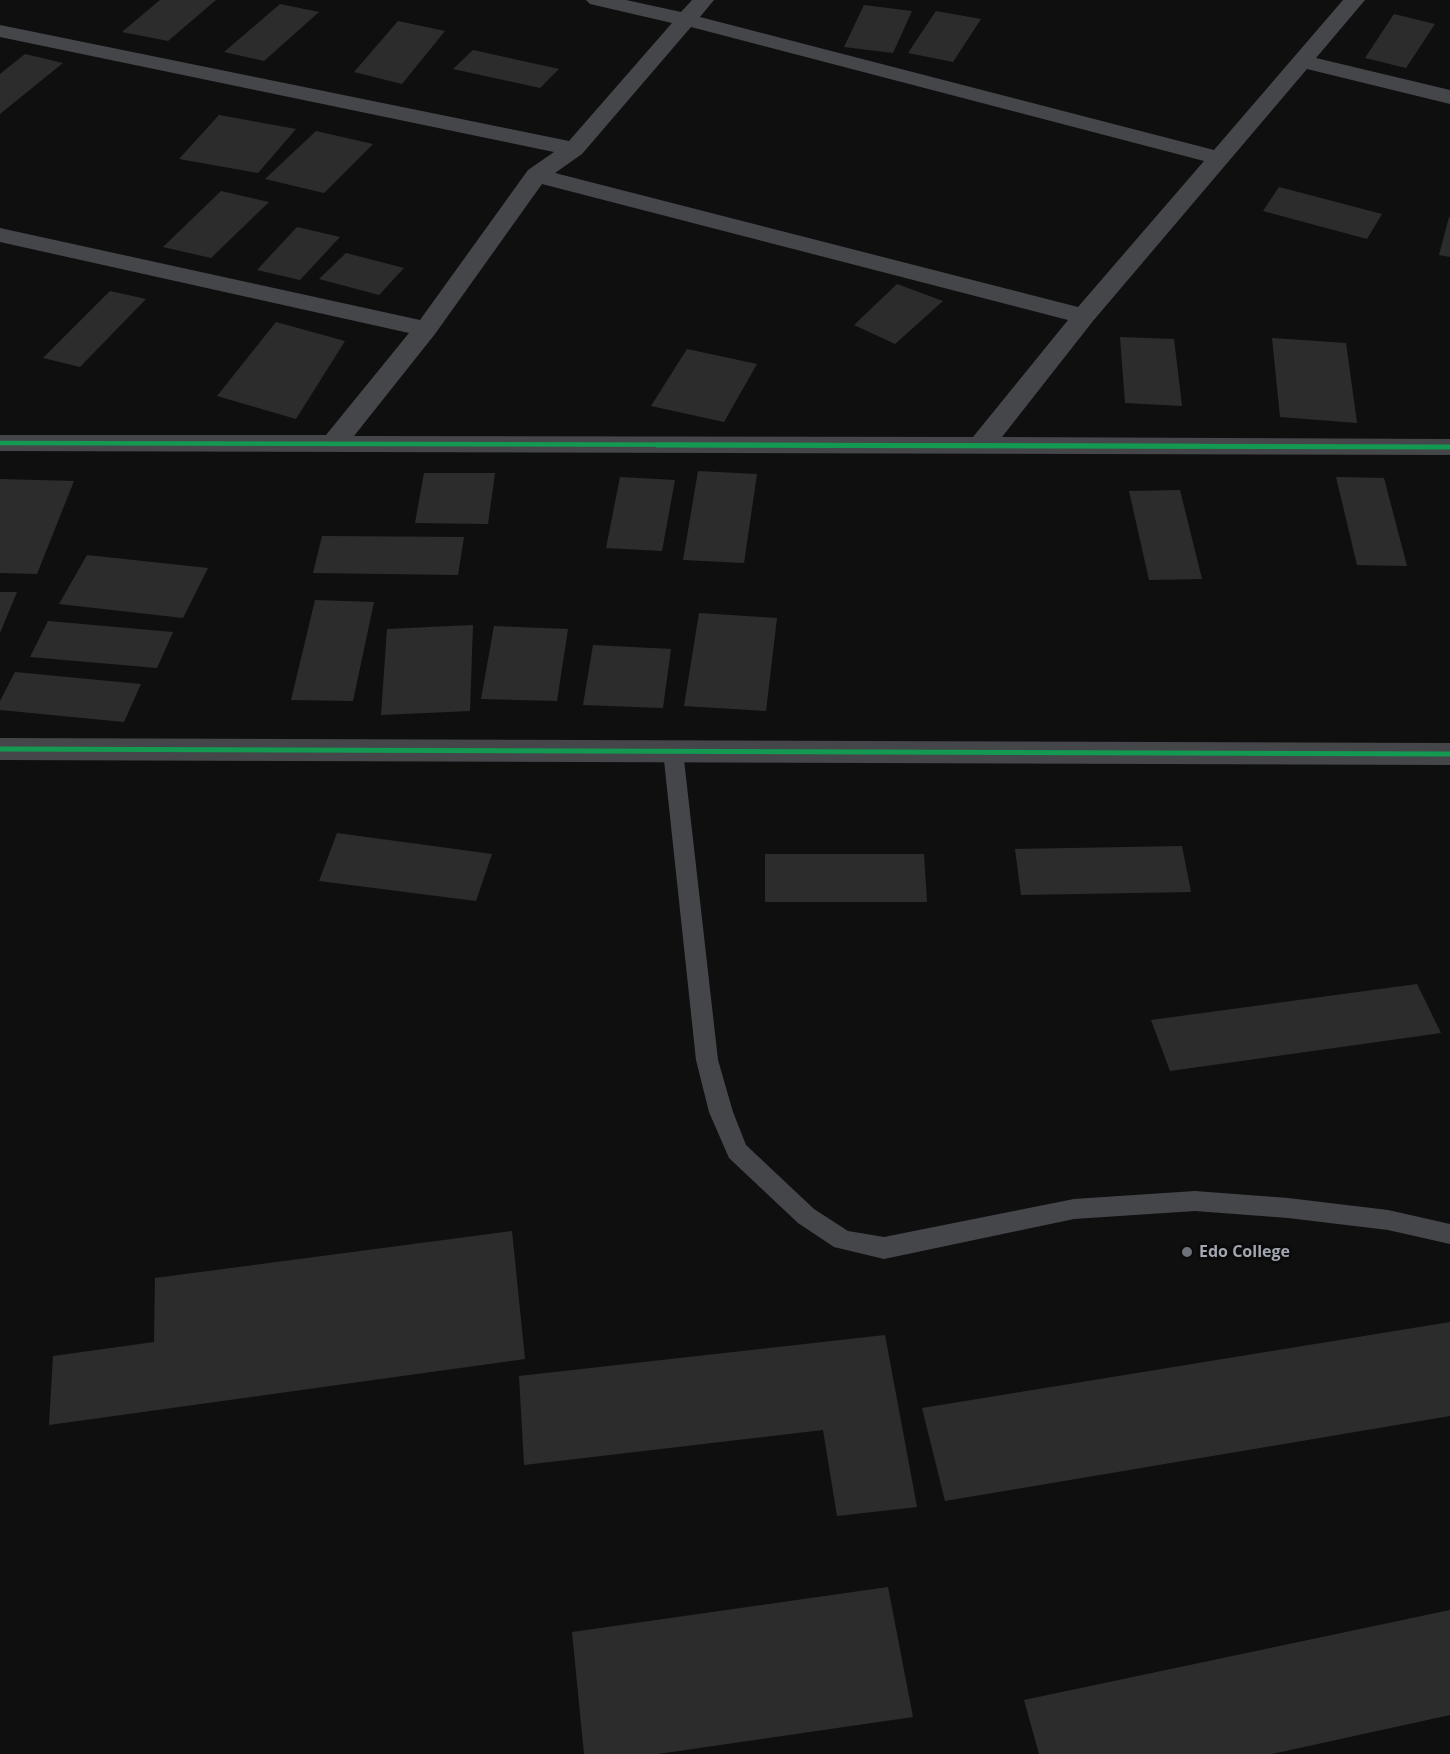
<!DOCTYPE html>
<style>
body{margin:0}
canvas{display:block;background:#0f0f10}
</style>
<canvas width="1450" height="1754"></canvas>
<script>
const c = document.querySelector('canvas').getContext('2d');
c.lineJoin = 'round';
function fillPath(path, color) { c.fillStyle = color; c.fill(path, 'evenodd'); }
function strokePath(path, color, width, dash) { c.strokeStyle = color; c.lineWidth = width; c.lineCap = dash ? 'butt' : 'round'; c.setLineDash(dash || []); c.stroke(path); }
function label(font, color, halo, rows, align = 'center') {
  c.font = font + ' "Open Sans",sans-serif'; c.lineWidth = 6; c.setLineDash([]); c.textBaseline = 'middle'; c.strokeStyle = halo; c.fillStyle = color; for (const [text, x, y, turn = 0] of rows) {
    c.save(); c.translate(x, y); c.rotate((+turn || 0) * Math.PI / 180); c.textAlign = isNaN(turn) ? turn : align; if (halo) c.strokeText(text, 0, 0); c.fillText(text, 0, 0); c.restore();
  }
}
const building = new Path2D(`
 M160,0H216L168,41L122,32Z
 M280,4L319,12L264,61L224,52Z
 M864,5L912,11L893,53L844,47Z
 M936,11L981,19L953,62L908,53Z
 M1394,14L1435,24L1406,68L1365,58Z
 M398,21L445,31L402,84L354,72Z
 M473,50L559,69L540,88L453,69Z
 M25,54L63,63L0,114V74Z
 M219,115L296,129L258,173L179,159Z
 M316,131L373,144L324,193L265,179Z
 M1279,187L1382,214L1367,239L1263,211Z
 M221,191L269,202L211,258L163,247Z
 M1449,217H1450V257L1439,255Z
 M297,227L340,237L300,280L257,270Z
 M346,253L404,268L379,295L319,279Z
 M897,284L943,301L895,344L854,325Z
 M110,291L146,299L80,367L43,358Z
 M276,322L345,341L296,419L217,396Z
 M1120,337L1174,339L1182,406L1125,403Z
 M1272,338L1346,343L1357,423L1280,417Z
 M687,349L757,364L724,422L651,406Z
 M698,471L757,474L744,563L683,560Z
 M424,473H495L488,524L415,523Z
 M620,477L675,480L662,551L606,548Z
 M1336,477L1384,478L1407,566L1357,565Z
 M0,479L74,481L37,574L0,573Z
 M1180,490L1202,579L1149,580L1129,491Z
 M322,536L464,537L458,575L313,573Z
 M87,555L208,568L183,618L59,604Z
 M0,592H17L0,633Z
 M315,600L374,602L353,701L291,700Z
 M699,613L777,618L766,711L684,706Z
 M48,621L173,632L157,668L30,657Z
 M473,625L470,711L381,715L387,629Z
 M494,626L568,629L557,701L481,699Z
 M593,645L671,649L663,708L583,705Z
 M15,672L141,684L124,722L0,710V701Z
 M337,833L492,854L476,901L319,881Z
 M1182,846L1191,892L1021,895L1015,849Z
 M765,854H924L927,902H765Z
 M1417,984L1441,1033L1170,1071L1151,1020Z
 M512,1231L525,1359L49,1425L53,1356L154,1342L155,1278Z
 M1450,1322V1416L945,1501L922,1408Z
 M885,1335L917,1507L837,1516L823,1430L524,1465L519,1376Z
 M888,1587L913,1717L658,1754H584L572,1632Z
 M1450,1610V1715L1272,1754H1039L1024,1700Z`);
const lane = new Path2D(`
 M673,744L680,746L683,751L718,1060L733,1112L746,1145L814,1209L848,1231L884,1237L1074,1199L1195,1191L1288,1198L1388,1210L1450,1224V1244L1388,1230L1288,1218L1195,1211L1074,1219L884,1259L834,1247L798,1223L729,1158L709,1112L696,1060L663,751L666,746Z`);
const street = new Path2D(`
 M586,0H626L681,12L692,0H714L700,17L1214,150L1343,0H1365L1316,58L1450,90V104L1307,69L1093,321L1002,437L1450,439V455L0,451V435H326L409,333L0,242V228L420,320L528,170L554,152L0,37V25L569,141L672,23L590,4ZM691,27L1204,161L1078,307L555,173L582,154ZM542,184L1068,320L973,437L354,436L435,334Z
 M0,738L1450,743V765L0,760Z`);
const cyclewayFar1 = new Path2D(`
 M0,443L1201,446`);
const cycleway = new Path2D(`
 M657,445L1450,447
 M0,749L1450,754`);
const markers = [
 [1187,1252,6,"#6f7178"]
];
const poiNames = [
 ["Edo College",1199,1252]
];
fillPath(building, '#2c2c2d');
fillPath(lane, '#45464a');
fillPath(street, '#45464a');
strokePath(cyclewayFar1, '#139951', 4.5);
strokePath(cycleway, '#139951', 5);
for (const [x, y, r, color] of markers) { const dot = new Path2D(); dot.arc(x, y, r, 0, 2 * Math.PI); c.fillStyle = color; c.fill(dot); strokePath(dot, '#0a0a0b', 2); }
label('bold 16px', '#a2a6b0', '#0a0a0b', poiNames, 'left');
</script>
